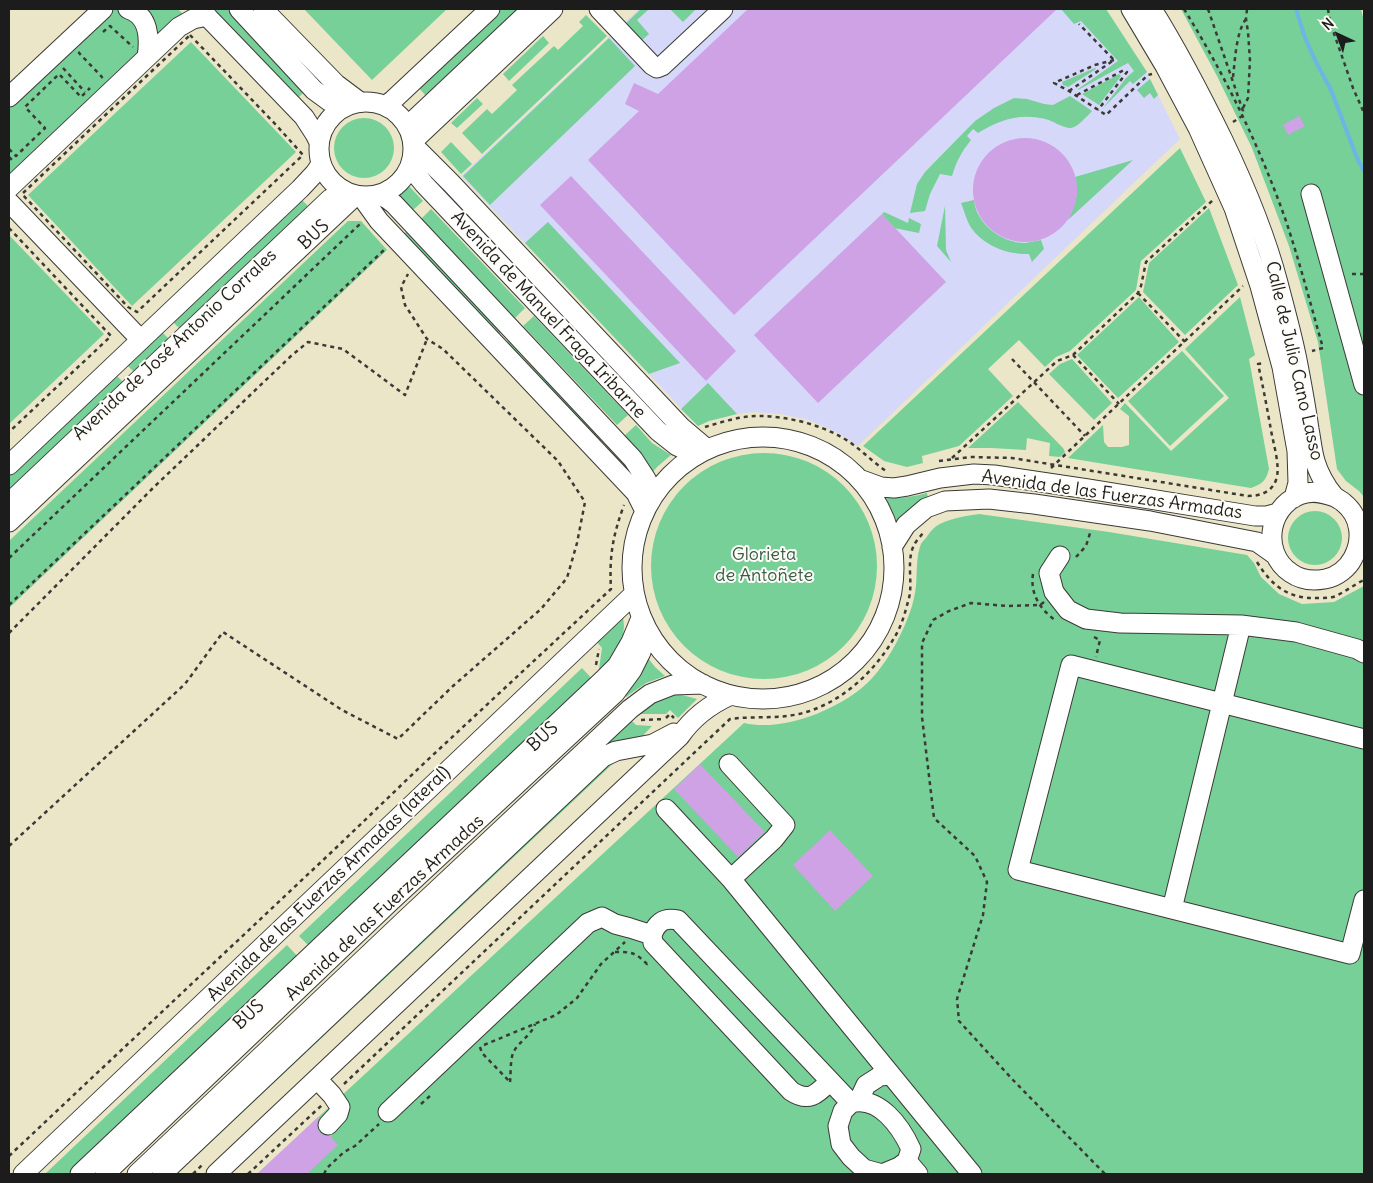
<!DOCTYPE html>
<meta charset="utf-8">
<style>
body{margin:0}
#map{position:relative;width:1373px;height:1183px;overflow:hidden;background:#ebe6c8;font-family:Delius,sans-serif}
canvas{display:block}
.frame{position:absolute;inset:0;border:10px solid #1c1c1c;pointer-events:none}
.north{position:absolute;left:1313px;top:10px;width:50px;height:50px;-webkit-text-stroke:4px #fdfcf7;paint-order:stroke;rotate:317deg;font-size:14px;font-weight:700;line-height:20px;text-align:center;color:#1c1c1c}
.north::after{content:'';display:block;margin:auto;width:18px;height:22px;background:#1c1c1c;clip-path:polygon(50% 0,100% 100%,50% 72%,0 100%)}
</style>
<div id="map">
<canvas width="1373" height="1183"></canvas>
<div class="frame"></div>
<div class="north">N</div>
</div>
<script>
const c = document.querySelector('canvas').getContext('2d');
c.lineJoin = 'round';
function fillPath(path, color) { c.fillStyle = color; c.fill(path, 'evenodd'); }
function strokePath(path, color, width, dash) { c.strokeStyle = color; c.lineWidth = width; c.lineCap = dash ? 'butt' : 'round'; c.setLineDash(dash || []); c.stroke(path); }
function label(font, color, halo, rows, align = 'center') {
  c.font = font + ' Delius,sans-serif'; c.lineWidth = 4; c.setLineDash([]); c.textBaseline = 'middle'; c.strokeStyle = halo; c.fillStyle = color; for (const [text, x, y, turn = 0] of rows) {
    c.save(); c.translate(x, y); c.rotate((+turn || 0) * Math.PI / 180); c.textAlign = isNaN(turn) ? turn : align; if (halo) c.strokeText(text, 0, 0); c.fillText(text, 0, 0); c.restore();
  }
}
const built = new Path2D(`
 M639,9H1106L1148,75L1180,139L858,446L838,433L809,420L780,414L753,412L737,414L709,421L698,426L461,176Z`);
const green = new Path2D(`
 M108,9H178L184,15L9,180V103Z
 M214,9H230L305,91L299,97Z
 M304,9H447L372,80Z
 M501,9H521L427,97L418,87Z
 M641,9H649L637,20L649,34L639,43L623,26Z
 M670,9H696L683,22Z
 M1061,9H1106L1147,72L1133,84L1130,81L1103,108L1126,78L1134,71L1128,63L1078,90V89L1118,61L1081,21L1074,24Z
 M1181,9H1361L1364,21V497L1359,491L1346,481L1337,469L1318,342L1289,246L1252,148L1217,76Z
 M586,15L607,36L482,154L462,133L487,109L492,114L517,90L512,85L554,46L558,50L583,26L579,22Z
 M543,36L549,43L509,81L503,74Z
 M609,38L635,66L490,205L463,176Z
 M191,42L296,152L132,306L28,195Z
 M1095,68L1096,69L1068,87L1063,85L1062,82Z
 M1119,74L1121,76L1099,105L1082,94Z
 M1150,79L1158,95L1154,99L1150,93L1144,98L1137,90Z
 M1070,96L1092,111C1087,116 1078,127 1071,128C1066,129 1054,122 1049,120C1021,112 1001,119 978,133L973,129L967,136L971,140C962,151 956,162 952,176L940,174L930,194L925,211L910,213L917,184L925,172L975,121L994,108L1014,98L1027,99L1044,104L1053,105Z
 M477,98L483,104L457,128L451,123Z
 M334 148a30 30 0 1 1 60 0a30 30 0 1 1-60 0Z
 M451,142L472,164L461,174L441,152Z
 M1180,148L1206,202L1141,261L1136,290L1070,351L1056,357L1045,367L1019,340L988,369L1013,396L959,446L922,456L923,463L907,467L884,461L863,446Z
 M1133,160L1068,220C1076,204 1079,194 1075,177Z
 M407,184L423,201L413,210L397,194Z
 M452,190L546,289L540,294L446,195Z
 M301,199L311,209L182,331L172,321Z
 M974,200C976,224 1002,243 1025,243C1031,242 1036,241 1041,240L1044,249L1032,262L1029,254C1007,255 982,245 970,226C966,219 964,210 961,203Z
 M945,206L946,250L951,262L937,246Z
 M1209,208L1238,285L1185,335L1143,292L1149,263Z
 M431,209L525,308L515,318L421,219Z
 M884,212L908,223L909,218L921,224L919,233L894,228L882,214Z
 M348,221H361L387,250L9,608V541Z
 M548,222L680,363L649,374L525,243Z
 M406,232L501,332L495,337L400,237Z
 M9,235L104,334L9,424Z
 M1139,297L1179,342L1118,398L1077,355Z
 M1240,297L1255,355L1249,359L1269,469C1266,481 1262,484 1251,488L1068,458L1103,425L1104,442L1108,447H1122L1129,445V416L1120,409L1125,403L1171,451L1229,398L1185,349Z
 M534,316L628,415L617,425L523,326Z
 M161,331L171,341L136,374L126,364Z
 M508,341L602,440L596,445L502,346Z
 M1182,351L1224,396L1170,446L1128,401Z
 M1072,359L1112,403L1094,420L1049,374L1060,364Z
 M115,374L125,384L9,494V475Z
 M708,383L737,414L709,421L698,426L681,409Z
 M1018,402L1063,448L1065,452L1060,457L1049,456L1050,443L1027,438L1026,450L991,448H968Z
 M636,425L652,443L671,455L657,467L652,473L641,454L624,436Z
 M651 566a113 113 0 1 1 226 0a113 113 0 1 1-226 0Z
 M927,493L928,498C914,504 907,511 897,522L886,498C901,498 913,497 927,493Z
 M1288 538a27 27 0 1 1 54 0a27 27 0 1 1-54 0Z
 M979,514L1109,532L1247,555L1254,563L1261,577L1279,594L1302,604L1334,602L1364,586V1174H257L744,723C782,732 835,711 864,686C884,669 901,637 910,612C913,604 915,594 916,586C917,573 916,556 921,544C922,542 924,540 926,538C928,535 930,532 933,529C943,519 966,516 979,514Z
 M623,615L624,626L623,638L602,673L599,669L602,648L596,641Z
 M648,658L655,667L665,676L646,683L626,697L624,695C635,684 642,672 648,658Z
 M582,668L595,682L312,949L299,936Z
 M678,694L697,699L678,718L670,710L666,714H641L639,712C650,702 663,695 678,694Z
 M631,720L636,725L652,726L636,743L597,753Z
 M621,756L361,1001L356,997L609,757Z
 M287,945L300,959L72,1174H45Z
 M345,1007L349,1012L177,1174H167Z`);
const stream = new Path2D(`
 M1296,9L1305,38L1317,64L1331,90L1357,158L1364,171`);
const building = new Path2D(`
 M748,9H1057L734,315L588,160L639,111L625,104L634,83L658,94Z
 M1299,116L1305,126L1288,135L1283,125Z
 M973 190a52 52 0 1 1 104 0a52 52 0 1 1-104 0Z
 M571,176L736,351L706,381L540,205Z
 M882,214L946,282L818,403L754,335Z
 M700,764L765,832L738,857L674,789Z
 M830,830L873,876L835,911L793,865Z
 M318,1117L319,1119L317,1123V1128L320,1133L326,1136L333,1135L331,1137L338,1145L307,1174H257Z`);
const path = new Path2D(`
 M1184,9C1225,75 1260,147 1286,221C1300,263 1311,306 1323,348L1312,351
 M1208,9L1243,111L1242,116L1233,122
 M1328,9L1330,22L1353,88L1364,113
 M103,32L110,26L133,47
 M190,35L277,126L303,155L137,312L128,307L22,194Z
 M80,52L79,53L102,77L99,79
 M1114,60L1095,65L1054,83L1069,91L1106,115L1148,75L1152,74
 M63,68L85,92
 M1233,77C1235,61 1236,32 1246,19
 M1069,91L1114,60L1079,24
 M1077,95L1124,70L1127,72L1098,110
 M1243,108L1248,98L1250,60L1248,32L1246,19L1247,9
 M9,149L16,156L45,128L25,107L59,74L81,97L90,88
 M9,157L14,162
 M9,228L111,336L9,432
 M1352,274H1364
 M1138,293L1185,342
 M1073,355L1119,404
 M1012,359L1085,436
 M705,427C722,422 740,416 758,416C786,416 819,424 843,438C859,447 871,461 886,471
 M952,458L1057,361L1073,355L1138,293L1141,286L1146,262L1213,200
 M939,461L970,457L1012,458L1248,496C1260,496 1272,492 1276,480C1281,467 1273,443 1271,430C1267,408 1263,386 1258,364L1265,363
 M1051,468L1243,286
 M1076,557L1086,546L1091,530
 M9,558L361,223
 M1257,562C1272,586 1288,599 1318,598C1323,598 1328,598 1333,597C1344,593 1353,585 1364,580
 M1033,574C1030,594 1040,609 1055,620
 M1044,602L1040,605L1007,606L971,603L949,611L933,620L922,643V717L934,818L975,856L987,882L983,915L957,999L959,1021L1013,1080L1105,1174
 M9,605L385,249
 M9,633L153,488L291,356L308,342L343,349L405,395L427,339
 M1094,637L1100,640L1096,657
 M596,665L599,649
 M666,718L670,714L674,718
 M641,720L665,719
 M9,846L185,684L223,632L342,710L398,739L453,686L541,609L567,578L577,543L585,502L558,461L443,349L427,339L405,305L401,287L408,274
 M615,952C631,952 635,952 647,964L649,962
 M484,1045L556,1015L577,998L601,964L625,942
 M480,1047L482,1053L510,1082
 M510,1082C511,1073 510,1062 513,1053C518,1042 531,1036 535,1024
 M344,1084L730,719C753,716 776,719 799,714C842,704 878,669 898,631C903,621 906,609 909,598C913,582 906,561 914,545C916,541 920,537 923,533
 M421,1104L431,1095
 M9,1156L338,846L419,768L611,589C609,556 613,535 624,505
 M193,1174L202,1165
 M248,1174L322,1105
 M324,1174L327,1168L344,1152L355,1146L379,1124`);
const minor = new Path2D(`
 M128,9C149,15 150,38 147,57
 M200,9L304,117L315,134L319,142
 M239,9L314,90L329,101L344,107
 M263,9L336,84L360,102
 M599,9L652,65L657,68L662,66L723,9
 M1131,9L1165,66L1198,128L1234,208L1260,286L1282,367L1297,451L1298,483L1294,498
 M1152,9C1178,51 1201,95 1223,140C1245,186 1265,233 1278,283C1285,310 1293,338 1298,365C1302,386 1306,408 1309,429C1311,439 1312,451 1315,461C1318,472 1326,487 1334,496C1337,499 1341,500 1344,503C1361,517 1363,540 1353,558C1348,568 1337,577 1325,579C1314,581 1301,580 1291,573C1259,552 1269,500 1307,493C1317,491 1326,494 1335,497
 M9,97L103,9
 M319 149a47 47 0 1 1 94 0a47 47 0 1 1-94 0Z
 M385,106L393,100L490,9
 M409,129L414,120L532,9
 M413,141L553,9
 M413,145L451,183L681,427L707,449
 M411,162L416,174L424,184L658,431L677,446L696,455
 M9,188L179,27L193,19L207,16
 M1311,194L1364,385
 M378,195L386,198L394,204L633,459L646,479L654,495
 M361,196L379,221L636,493L645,511
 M9,202L141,340
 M632 568a131 131 0 1 1 262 0a131 131 0 1 1-262 0Z
 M9,465L300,189L315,173L321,164
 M859,479L881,487L894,488L907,486L940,478L974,474L994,475L1088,489L1255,516H1267L1278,513
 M9,503L330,199L344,191
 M9,522L356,195
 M892,547L906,525L926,508L945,501L989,499L1034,504L1150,521L1257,542L1274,554
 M1060,556L1049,573L1054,592L1068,610L1086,619L1120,623L1241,625L1296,632L1357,649L1364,653
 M1364,739L1071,665L1018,870L1350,954L1364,900
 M729,764L785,825L774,839L731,879L972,1174
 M666,809L731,879
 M1172,909L1241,625
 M652,935C657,922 664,917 678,920L851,1103L843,1111L838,1126L841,1144L851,1157L864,1169L882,1174L899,1167L907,1161L911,1149C901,1127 879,1095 851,1103
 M317,1079L332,1095L340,1107L338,1114L328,1125
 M859,1100L866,1085L880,1076L890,1075
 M388,1112L588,923L602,917L615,924L630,928L652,935L653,943L791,1091C809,1103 817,1094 830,1081
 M907,1161L918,1174
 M23,1174L634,594
 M80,1174L603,680L617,666L631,642L641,618
 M105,1174L390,902L615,693L632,670L641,652L648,631
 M137,1174L406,919L630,709L650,694L673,685L703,684
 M162,1174L603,757L616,751L653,744L674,733
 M216,1174L680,736C693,717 711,704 731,695`);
const streetNames = [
 ["BUS",314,235,-43],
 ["Avenida de Manuel Fraga Iribarne",548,315,47],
 ["Avenida de José Antonio Corrales",175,345,-43],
 ["Calle de Julio Cano Lasso",1294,361,77],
 ["Avenida de las Fuerzas Armadas",1112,495,8],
 ["BUS",543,737,-43],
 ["Avenida de las Fuerzas Armadas (lateral)",329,884,-44],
 ["Avenida de las Fuerzas Armadas",385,908,-43],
 ["BUS",249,1015,-43]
];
const parkNames = [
 ["Glorieta",764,555],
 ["de Antoñete",764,576]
];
fillPath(built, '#d5d8f9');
fillPath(green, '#76d097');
strokePath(stream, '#6bb6e4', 4);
fillPath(building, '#cfa1e5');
strokePath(minor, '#3b3a36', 21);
strokePath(path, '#3b3a36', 2.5, [4, 4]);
strokePath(minor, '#fff', 19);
label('18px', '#1c1c1c', '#fdfcf7', streetNames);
label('18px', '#3c5b47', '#fdfcf7', parkNames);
</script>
